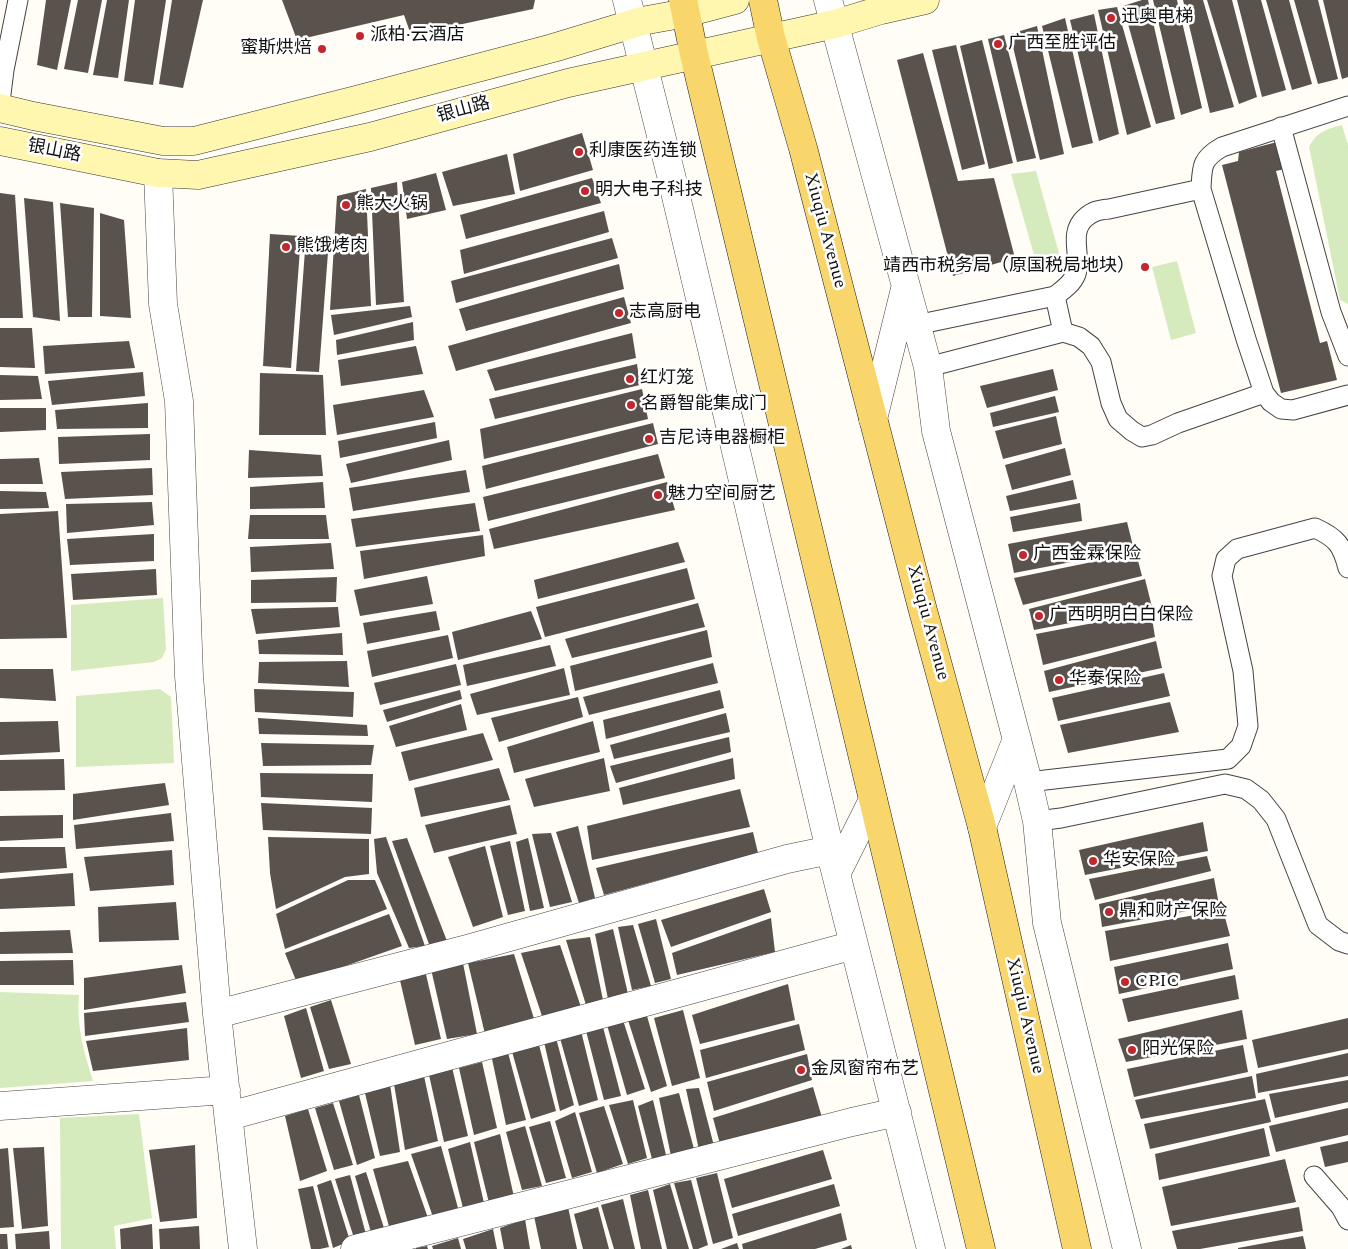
<!DOCTYPE html>
<meta charset="utf-8">
<style>
body{margin:0}
canvas{display:block;background:#fffdf5}
</style>
<canvas width="1348" height="1249"></canvas>
<script>
const c = document.querySelector('canvas').getContext('2d');
c.lineJoin = 'round';
function fillPath(path, color) { c.fillStyle = color; c.fill(path, 'evenodd'); }
function strokePath(path, color, width, dash) { c.strokeStyle = color; c.lineWidth = width; c.lineCap = dash ? 'butt' : 'round'; c.setLineDash(dash || []); c.stroke(path); }
function label(font, color, halo, rows, align = 'center') {
  c.font = font + ' Spectral,"Noto Sans SC",serif'; c.lineWidth = 5; c.setLineDash([]); c.textBaseline = 'middle'; c.strokeStyle = halo; c.fillStyle = color; for (const [text, x, y, turn = 0] of rows) {
    c.save(); c.translate(x, y); c.rotate((+turn || 0) * Math.PI / 180); c.textAlign = isNaN(turn) ? turn : align; if (halo) c.strokeText(text, 0, 0); c.fillText(text, 0, 0); c.restore();
  }
}
const green = new Path2D(`
 M1342,125L1348,145V304L1340,300L1309,147C1316,132 1327,129 1342,125Z
 M1036,171L1062,264L1038,269L1011,174Z
 M1177,261L1196,333L1171,340L1152,267Z
 M163,598L166,649L162,658L154,662L71,671V605Z
 M160,689L171,697L174,763L76,767V696Z
 M0,992L79,995C76,1025 84,1053 93,1081L0,1088Z
 M139,1114L152,1218L114,1226L116,1249H61L60,1118Z`);
const building = new Path2D(`
 M46,0H71L57,70L37,65Z
 M78,0H102L88,73L64,69Z
 M107,0H129L118,78L93,75Z
 M135,0H166L153,85L124,81Z
 M172,0H203L183,88L159,84Z
 M282,0H535L533,9L411,35L404,15L297,40Z
 M1142,0H1148L1175,119L1156,124L1123,6Z
 M1153,0H1177L1202,108L1181,115Z
 M1183,0H1203L1234,107L1210,113Z
 M1207,0H1232L1257,97L1239,104Z
 M1237,0H1261L1286,90L1262,97Z
 M1266,0H1289L1312,84L1292,90Z
 M1294,0H1318L1338,79L1318,84Z
 M1323,0H1348V77L1342,79Z
 M1117,7L1151,127L1127,135L1098,10Z
 M1094,14L1119,134L1099,141L1070,20Z
 M1065,18L1093,143L1072,148L1042,26Z
 M1037,26L1064,154L1040,160L1010,34Z
 M1004,35L1036,158L1017,162L988,39Z
 M982,40L1013,163L989,169L960,46Z
 M956,45L985,164L962,170L932,50Z
 M923,53L958,181L994,178L1015,258L953,276L897,60Z
 M582,133L593,170L520,191L513,154Z
 M1277,142L1285,169L1276,171L1320,343L1327,341L1337,380L1281,393L1222,165L1238,161L1239,152Z
 M507,154L515,194L453,206L442,172Z
 M436,173L446,210L407,219L402,182Z
 M592,178L601,203L466,239L460,215Z
 M397,182L404,302L376,305L371,188Z
 M366,189L371,306L330,310L337,196Z
 M0,193L15,195L23,318H0Z
 M24,198L53,202L60,321L33,317Z
 M60,203L94,208L92,317H68Z
 M604,211L609,232L464,274L460,250Z
 M100,213L124,220L131,318L100,316Z
 M270,234L301,236L291,368L263,366Z
 M306,237L329,239L319,372L296,371Z
 M612,238L618,258L456,303L451,281Z
 M619,264L624,289L466,331L459,309Z
 M624,297L631,323L456,371L448,346Z
 M410,306L412,317L334,335L331,315Z
 M413,322L414,340L337,355L336,340Z
 M0,328H32L35,368L0,367Z
 M632,333L636,358L495,391L487,370Z
 M129,341L135,368L45,374L43,346Z
 M416,346L423,374L341,386L338,360Z
 M637,364L640,385L495,419L489,399Z
 M1053,369L1058,390L987,408L980,386Z
 M143,372L145,396L52,405L48,381Z
 M260,373L323,375L326,435H259Z
 M0,375L38,376L42,399L0,400Z
 M642,389L648,419L484,459L480,429Z
 M424,390L434,417L337,435L333,405Z
 M1055,396L1059,412L993,427L990,413Z
 M148,403V428L57,429L55,410Z
 M0,408H46V430L0,432Z
 M1056,416L1062,444L1003,459L995,431Z
 M435,422L437,438L340,458L338,441Z
 M653,423L658,444L486,489L482,466Z
 M150,434V460L59,464L58,437Z
 M449,440L452,460L351,483L346,464Z
 M1065,448L1071,475L1012,490L1005,465Z
 M249,450L321,455L323,476L248,478Z
 M658,454L665,478L488,521L483,497Z
 M39,458L43,484H0V459Z
 M152,468L153,495L65,499L61,472Z
 M466,470L470,492L353,511L349,488Z
 M1073,480L1077,499L1010,511L1006,496Z
 M323,482L325,508L250,509V487Z
 M667,482L675,510L494,549L489,529Z
 M0,491L46,492L49,508L0,509Z
 M152,502L154,525L67,533L66,504Z
 M475,503L480,531L356,547L351,519Z
 M1080,503L1082,521L1013,532L1010,517Z
 M58,511L67,638L0,639V514Z
 M250,515H326L329,539H248Z
 M1127,522L1134,550L1014,573L1008,544Z
 M154,534V561L70,565L67,539Z
 M483,535L485,556L364,579L360,551Z
 M678,542L685,562L538,599L534,580Z
 M331,543L334,569L251,572L250,547Z
 M1136,553L1142,576L1023,605L1014,578Z
 M687,568L695,599L545,637L536,607Z
 M156,569L157,595L73,600L71,574Z
 M427,576L433,604L360,616L354,590Z
 M337,577L336,602L251,603V580Z
 M1145,579L1152,607L1034,630L1029,609Z
 M698,603L705,627L572,658L565,639Z
 M338,607L340,627L256,634L251,609Z
 M436,611L440,630L367,644L363,623Z
 M531,611L542,639L458,660L452,632Z
 M1151,612L1155,637L1043,665L1036,634Z
 M707,630L712,657L575,691L570,666Z
 M342,633L343,655L259,654L258,640Z
 M448,635L453,658L372,677L367,651Z
 M1156,641L1162,668L1049,692L1044,671Z
 M550,645L556,666L467,686L463,665Z
 M347,661L349,687L258,683L259,662Z
 M713,663L718,683L589,715L583,697Z
 M456,664L461,685L380,705L374,683Z
 M564,668L570,695L477,715L470,694Z
 M0,669H53L56,701L0,698Z
 M1164,673L1170,696L1058,721L1052,698Z
 M254,689L354,692L353,717L255,712Z
 M460,690L462,699L387,722L383,710Z
 M720,690L724,708L606,739L603,720Z
 M578,697L583,717L499,742L491,718Z
 M1170,702L1179,732L1068,753L1060,725Z
 M461,704L467,730L396,747L389,726Z
 M726,713L730,732L614,759L610,745Z
 M258,718L367,725L368,736L259,734Z
 M58,721L60,752L0,755V722Z
 M593,721L600,752L514,773L507,747Z
 M483,733L493,760L409,781L401,752Z
 M729,737L731,752L616,783L610,766Z
 M261,743L374,745L371,765L263,766Z
 M604,758L610,791L534,807L525,779Z
 M733,758L735,779L623,805L619,788Z
 M64,759L65,790L0,791V760Z
 M499,768L510,800L421,817L414,788Z
 M260,773L373,774L372,802L261,797Z
 M165,783L169,805L73,820V794Z
 M740,789L750,827L592,860L587,826Z
 M261,803L372,808L371,834L263,830Z
 M510,805L517,834L434,853L425,825Z
 M171,813L174,841L76,849L74,825Z
 M63,815V838L0,841V816Z
 M1203,822L1208,851L1085,875L1079,850Z
 M578,826L595,898L579,903L556,832Z
 M753,832L758,853L604,895L596,868Z
 M551,833L572,902L550,907L532,834Z
 M268,837L369,839V874L345,877L276,909L270,873Z
 M386,837L425,946L409,948L377,873L374,839Z
 M407,838L447,941L430,947L392,841Z
 M528,838L544,908L530,911L516,842Z
 M510,841L525,911L508,915L490,846Z
 M485,846L503,917L473,927L448,857Z
 M0,847H65L67,868L0,873Z
 M172,850L174,885L90,891L84,857Z
 M1207,856L1211,871L1095,900L1089,879Z
 M73,873L75,906L0,909V879Z
 M1214,878L1219,905L1102,927L1099,904Z
 M348,880H375L387,909L285,949L276,914Z
 M764,889L771,912L671,947L661,920Z
 M176,902L179,940L99,942L98,907Z
 M1223,910L1230,936L1110,961L1105,931Z
 M389,914L402,946L297,983L285,953Z
 M771,918L775,952L677,975L672,953Z
 M656,919L671,979L655,983L638,924Z
 M633,925L651,986L632,990L618,927Z
 M613,929L628,994L608,999L595,934Z
 M70,930L73,953L0,954V932Z
 M590,937L603,1000L586,1005L566,940Z
 M1228,943L1233,969L1119,994L1114,967Z
 M560,945L581,1007L543,1019L521,953Z
 M514,954L535,1022L485,1034L468,963Z
 M73,960L74,985H0V961Z
 M463,963L477,1034L447,1039L431,969Z
 M182,965L186,993L84,1010V978Z
 M425,970L441,1039L415,1045L399,976Z
 M1235,975L1239,999L1128,1022L1122,999Z
 M788,984L795,1020L700,1044L692,1015Z
 M331,1000L351,1064L329,1069L310,1007Z
 M186,1002L189,1022L85,1036L84,1013Z
 M306,1008L324,1071L301,1078L284,1016Z
 M683,1010L700,1078L672,1086L654,1018Z
 M1242,1010L1247,1039L1126,1062L1118,1039Z
 M647,1016L667,1086L651,1092L628,1020Z
 M1348,1018V1049L1258,1068L1252,1040Z
 M623,1020L645,1089L627,1095L607,1025Z
 M799,1024L805,1050L706,1078L700,1050Z
 M603,1027L621,1096L604,1100L586,1031Z
 M187,1028L189,1060L93,1071L86,1041Z
 M581,1031L598,1100L579,1106L560,1038Z
 M556,1038L574,1105L560,1111L544,1042Z
 M538,1041L556,1111L531,1119L511,1048Z
 M1243,1045L1248,1072L1134,1097L1127,1069Z
 M507,1049L526,1120L506,1125L491,1054Z
 M1348,1053V1076L1258,1093L1256,1074Z
 M807,1054L812,1080L714,1111L707,1082Z
 M482,1062L497,1128L474,1135L459,1068Z
 M452,1067L468,1136L444,1142L429,1075Z
 M424,1076L438,1141L405,1150L394,1084Z
 M1252,1076L1256,1098L1141,1119L1135,1100Z
 M1348,1080V1102L1275,1118L1269,1094Z
 M390,1084L400,1152L380,1156L365,1093Z
 M813,1087L823,1121L720,1144L713,1118Z
 M699,1088L714,1146L699,1150L686,1089Z
 M679,1093L694,1149L671,1156L659,1098Z
 M359,1095L375,1158L357,1165L339,1101Z
 M1265,1099L1271,1122L1150,1149L1144,1124Z
 M633,1100L647,1158L628,1164L609,1105Z
 M653,1100L666,1155L652,1159L638,1106Z
 M333,1103L353,1165L334,1170L315,1108Z
 M604,1106L623,1164L597,1173L579,1113Z
 M1348,1108V1135L1276,1152L1269,1126Z
 M308,1109L327,1171L300,1181L285,1116Z
 M575,1112L592,1172L572,1178L555,1121Z
 M550,1121L566,1178L546,1183L529,1127Z
 M525,1126L542,1186L522,1190L506,1132Z
 M1264,1128L1270,1156L1159,1180L1155,1154Z
 M500,1134L514,1197L489,1203L474,1142Z
 M1348,1141V1162L1325,1167L1320,1147Z
 M470,1142L484,1203L463,1208L448,1149Z
 M195,1145L197,1218L160,1222L149,1150Z
 M441,1146L458,1208L433,1217L411,1154Z
 M44,1147L48,1226L22,1229L13,1148Z
 M8,1148L14,1227L0,1228V1149Z
 M823,1150L832,1179L732,1208L724,1179Z
 M1285,1159L1296,1202L1171,1226L1162,1187Z
 M408,1161L428,1218L390,1230L373,1169Z
 M366,1172L385,1231L372,1236L355,1176Z
 M717,1173L733,1238L713,1244L696,1178Z
 M350,1175L367,1238L355,1241L335,1179Z
 M331,1180L350,1241L333,1248L317,1185Z
 M691,1180L708,1245L698,1249H693L674,1183Z
 M670,1184L689,1249H667L653,1190Z
 M834,1184L840,1206L738,1236L732,1214Z
 M313,1186L329,1247L320,1249H311L298,1189Z
 M648,1190L662,1249H641L630,1195Z
 M623,1199L635,1249H614L601,1205Z
 M568,1207L577,1249H541L534,1216Z
 M598,1207L609,1249H583L574,1214Z
 M1299,1207L1303,1231L1200,1249H1177L1172,1231Z
 M841,1213L847,1240L815,1249H743L742,1244Z
 M525,1219L530,1249H504L500,1228Z
 M152,1224L153,1249H121L120,1229Z
 M199,1226L200,1249H160L159,1229Z
 M493,1229L497,1249H466L463,1239Z
 M49,1231L50,1249H16L15,1234Z
 M0,1234H7L8,1249H0Z
 M1303,1236L1306,1249H1238V1248Z
 M458,1238L461,1249H433L432,1246Z
 M737,1243L739,1249H721Z
 M851,1245L852,1249H841Z
 M427,1246L428,1249H416V1248Z`);
const service = new Path2D(`
 M0,102L4,70L18,0
 M1348,106L1222,147C1201,159 1202,167 1201,189L1246,339L1264,393L1271,402L1281,409L1293,410L1348,395
 M1281,127L1331,312L1348,356
 M1055,296L1063,332
 M916,325L1055,296C1063,290 1072,284 1076,274C1082,256 1068,233 1085,218C1093,211 1098,210 1109,209L1201,189
 M928,367L1063,332L1079,337L1091,346L1101,362L1111,403L1118,419L1132,431L1142,437L1152,435L1178,423L1264,393
 M1028,782L1228,759L1241,746L1248,726L1243,671L1222,576L1226,559L1237,549L1315,528C1337,538 1342,545 1348,568
 M1037,821L1061,818L1225,784L1246,789L1261,800L1276,819L1318,925L1339,941L1348,944
 M1314,1176L1341,1207L1348,1220`);
const minor = new Path2D(`
 M627,0L671,175L830,850L931,1249
 M828,0L928,367L936,431L1028,782L1037,821L1047,923L1127,1249
 M158,173L163,304L179,401L189,676L217,1014L243,1249
 M873,419L905,289
 M982,827L1017,739
 M836,874L873,800
 M217,1014L467,949L787,859L830,850
 M0,1106L226,1090
 M229,1116L854,945
 M355,1249L852,1122L897,1112`);
const secondary = new Path2D(`
 M0,108L33,116L163,141H194L356,100L553,48L642,21L686,13L735,0
 M0,141L158,173L198,175L370,137L568,83L835,24L881,10L925,0`);
const primary = new Path2D(`
 M683,0L694,54L981,1249
 M763,0L771,38L803,148L922,607L982,827L1077,1249`);
const markers = [
 [1111,18,5,"#c4262e"],
 [360,36,5,"#c4262e"],
 [998,44,5,"#c4262e"],
 [322,49,5,"#c4262e"],
 [579,152,5,"#c4262e"],
 [585,191,5,"#c4262e"],
 [346,205,5,"#c4262e"],
 [286,247,5,"#c4262e"],
 [1145,267,5,"#c4262e"],
 [619,313,5,"#c4262e"],
 [630,379,5,"#c4262e"],
 [631,405,5,"#c4262e"],
 [649,439,5,"#c4262e"],
 [658,495,5,"#c4262e"],
 [1023,555,5,"#c4262e"],
 [1039,616,5,"#c4262e"],
 [1059,680,5,"#c4262e"],
 [1093,861,5,"#c4262e"],
 [1109,912,5,"#c4262e"],
 [1125,982,5,"#c4262e"],
 [1132,1050,5,"#c4262e"],
 [801,1070,5,"#c4262e"]
];
const poiNames = [
 ["迅奥电梯",1121,18],
 ["派柏·云酒店",370,36],
 ["广西至胜评估",1008,44],
 ["蜜斯烘焙",312,49,"right"],
 ["利康医药连锁",589,152],
 ["明大电子科技",595,191],
 ["熊大火锅",356,205],
 ["熊饿烤肉",296,247],
 ["靖西市税务局（原国税局地块）",1135,267,"right"],
 ["志高厨电",629,313],
 ["红灯笼",640,379],
 ["名爵智能集成门",641,405],
 ["吉尼诗电器橱柜",659,439],
 ["魅力空间厨艺",668,495],
 ["广西金霖保险",1033,555],
 ["广西明明白白保险",1049,616],
 ["华泰保险",1069,680],
 ["华安保险",1103,861],
 ["鼎和财产保险",1119,912],
 ["CPIC",1135,982],
 ["阳光保险",1142,1050],
 ["金凤窗帘布艺",811,1070]
];
const streetNames = [
 ["银山路",464,111,-15],
 ["银山路",54,152,11],
 ["Xiuqiu Avenue",824,231,75],
 ["Xiuqiu Avenue",927,623,75],
 ["Xiuqiu Avenue",1024,1016,77]
];
fillPath(green, '#d5ebbd');
fillPath(building, '#5a524d');
strokePath(service, '#444', 21);
strokePath(minor, '#444', 29);
strokePath(secondary, '#333', 29);
strokePath(primary, '#222', 29);
strokePath(service, '#fff', 19);
strokePath(minor, '#fff', 28);
strokePath(secondary, '#fff6b0', 28);
strokePath(primary, '#f9d66b', 28);
for (const [x, y, r, color] of markers) { const dot = new Path2D(); dot.arc(x, y, r, 0, 2 * Math.PI); c.fillStyle = color; c.fill(dot); strokePath(dot, '#fff', 2); }
label('18px', '#111', '#fff', poiNames, 'left');
label('18px', '#111', '#fff', streetNames);
</script>
